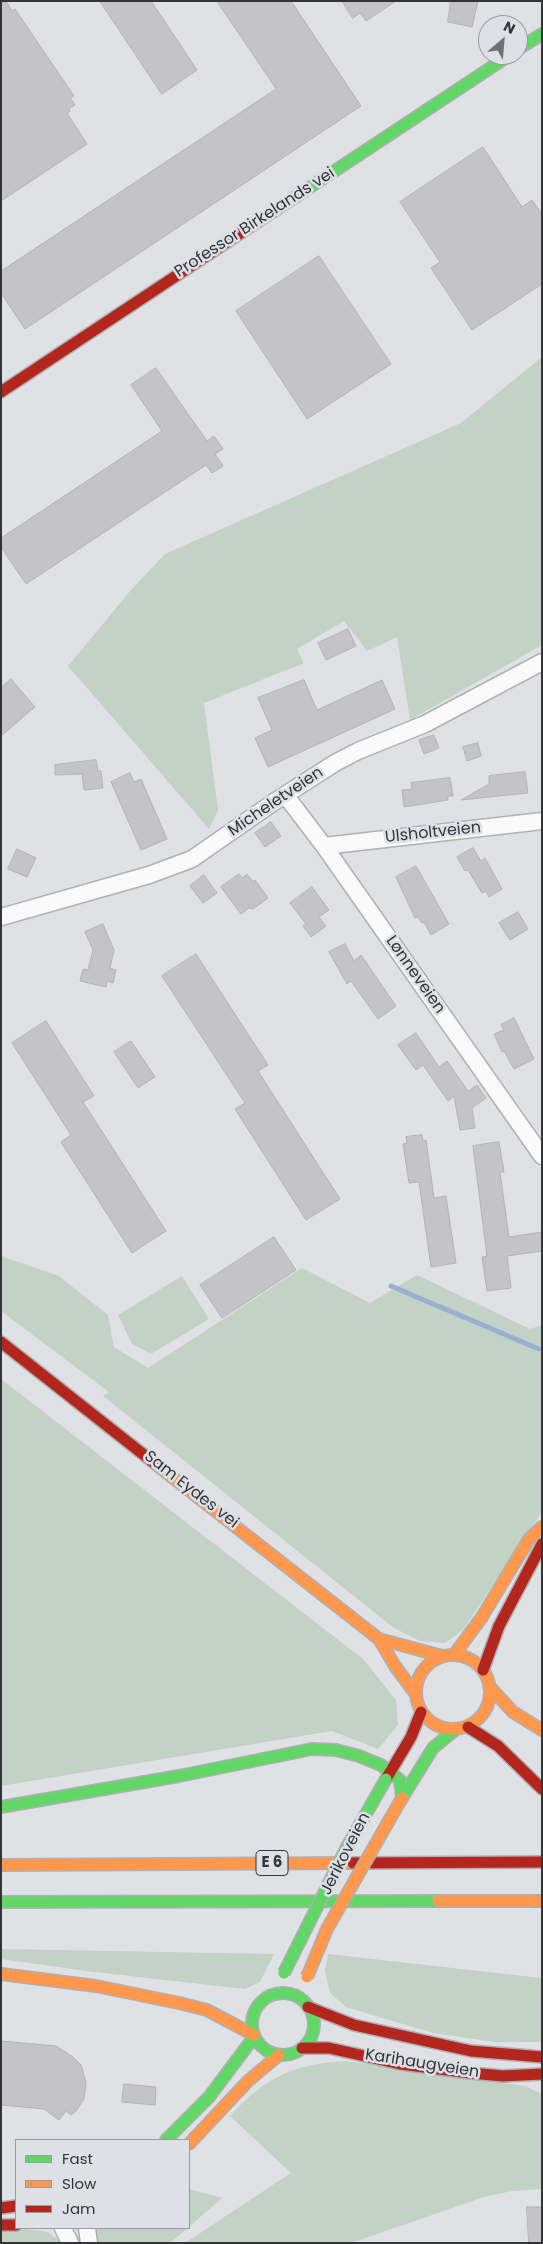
<!DOCTYPE html>
<meta charset="utf-8">
<style>
body{margin:0}
#map{position:relative;width:543px;height:2244px;overflow:hidden;background:#e0e1e5;font-family:Poppins,sans-serif}
canvas{display:block}
.frame{position:absolute;inset:0;border:2px solid #333437;pointer-events:none}
.legend{position:absolute;left:15px;top:2139px;width:175px;height:90px;box-sizing:border-box;background:#dee0e7;border:1px solid #9a9ba1;margin:0;padding:6px 9px;list-style:none;font-size:15px;color:#333437}
.legend li{display:flex;align-items:center;gap:10px;height:25px}
.legend b{width:25px;border:1px solid #9a9ba1}
.north{position:absolute;left:478px;top:15px;width:50px;height:50px;box-sizing:border-box;background:#dee0e7;border:1px solid #9a9ba1;border-radius:50%;rotate:27deg;font-size:14px;font-weight:700;line-height:20px;text-align:center;color:#333437}
.north::after{content:'';display:block;margin:auto;width:18px;height:22px;background:#707174;clip-path:polygon(50% 0,100% 100%,50% 72%,0 100%)}
</style>
<div id="map">
<canvas width="543" height="2244"></canvas>
<div class="frame"></div>
<ul class="legend">
<li><b style="height:6px;background:#63d668"></b>Fast</li>
<li><b style="height:6px;background:#ff974d"></b>Slow</li>
<li><b style="height:6px;background:#b3261e"></b>Jam</li>
</ul>
<div class="north">N</div>
</div>
<script>
const c = document.querySelector('canvas').getContext('2d');
c.lineJoin = 'round';
function fillPath(path, color) { c.fillStyle = color; c.fill(path, 'evenodd'); }
function strokePath(path, color, width, dash) { c.strokeStyle = color; c.lineWidth = width; c.lineCap = dash ? 'butt' : 'round'; c.setLineDash(dash || []); c.stroke(path); }
function label(font, color, halo, rows, align = 'center') {
  c.font = font + ' Poppins,sans-serif'; c.lineWidth = 5; c.setLineDash([]); c.textBaseline = 'middle'; c.strokeStyle = halo; c.fillStyle = color; for (const [text, x, y, turn = 0] of rows) {
    c.save(); c.translate(x, y); c.rotate((+turn || 0) * Math.PI / 180); c.textAlign = isNaN(turn) ? turn : align; if (halo) c.strokeText(text, 0, 0); c.fillText(text, 0, 0); c.restore();
  }
}
const green = new Path2D(`
 M542,357V645L410,720L397,637L367,651L344,621L297,649L304,663L204,703L218,810L209,829L68,666L131,590L165,554L461,423Z
 M1,1256L59,1276L108,1315L114,1347L148,1368L302,1268L370,1303L417,1275L530,1329L542,1325V1512L462,1631L445,1643L420,1641L394,1628L103,1396L109,1392L1,1311Z
 M182,1276L209,1319L151,1354L132,1344L118,1315Z
 M1,1379L363,1659L396,1700L398,1725L378,1749L332,1731L1,1786Z
 M1,1949L274,1954L260,1982L245,1989L86,1971L1,1959Z
 M328,1954L542,1978V2042H494L433,2033L346,2007L330,1993L325,1970Z
 M346,2061L525,2086L542,2094V2189L512,2191L484,2197L351,2243H185L291,2173L230,2116C266,2077 293,2064 346,2061Z
 M189,2189L222,2198L189,2227Z
 M97,2228H188L170,2243H95Z
 M26,2229L48,2232L62,2243H1V2231Z`);
const stream = new Path2D(`
 M391,1286L539,1349`);
const building = new Path2D(`
 M1,1H6L12,11L15,9L74,96L70,98L75,105L69,108L70,111L67,113L87,144L1,201Z
 M100,1H151L197,70L162,94Z
 M217,1H291L361,106L25,329L1,293V271L276,89Z
 M342,1H396L366,21L360,13L353,18Z
 M451,1H478L472,27L448,22Z
 M483,147L522,207L532,200L542,214V284L472,330L431,268L440,262L400,202Z
 M319,256L391,364L307,419L236,311Z
 M156,368L207,441L214,436L223,449L215,454L223,466L212,473L206,465L26,584L1,547V538L162,431L131,385Z
 M348,629L356,646L326,660L318,643Z
 M11,679L35,707L1,736V688Z
 M304,680L317,710L382,680L395,709L268,767L255,738L272,730L258,698Z
 M434,735L439,748L424,754L419,740Z
 M478,743L481,756L467,761L463,747Z
 M96,760L98,771H101L103,788L84,790L82,774L55,775V765Z
 M525,772L528,793L461,800L489,784V776Z
 M130,773L134,782L141,779L167,839L141,850L111,782Z
 M450,778L453,796H448V800L404,807L402,790L412,789L411,783Z
 M271,822L281,836L265,847L255,833Z
 M473,848L481,861L485,858L502,889L489,897L486,891L482,893L468,870L465,871L457,857Z
 M17,849L36,858L27,877L8,869Z
 M416,866L449,924L431,935L424,922L422,923L418,917L415,918L396,877Z
 M239,874L242,878L247,874L253,882L255,880L268,898L253,909L249,908L241,914L221,887Z
 M204,875L217,893L203,903L190,886Z
 M312,887L329,910L319,917L326,926L311,937L303,926L306,924L290,903Z
 M518,912L528,929L510,940L499,923Z
 M103,924L114,950L110,968L116,970L113,983L107,981L106,987L80,981L83,969L88,970L93,950L85,932Z
 M345,944L354,961L361,955L396,1006L378,1019L351,981L347,984L329,952Z
 M196,954L268,1065L258,1071L340,1199L306,1220L235,1109L245,1103L162,976Z
 M514,1018L534,1059L514,1069L504,1051L502,1052L494,1034L504,1030L501,1025Z
 M46,1021L94,1096L83,1102L166,1231L132,1253L61,1142L71,1135L12,1043Z
 M416,1033L439,1067L447,1061L468,1091L477,1085L486,1098L472,1108L475,1128L460,1130L454,1096L448,1101L423,1065L416,1070L398,1045Z
 M131,1041L155,1077L138,1088L114,1052Z
 M422,1135L423,1141L426,1140L434,1198L446,1196L456,1263L431,1267L419,1182L409,1183L403,1144L407,1143L406,1137Z
 M499,1142L504,1172H500L509,1237L542,1232V1251L507,1256L511,1288L487,1291L482,1257L487,1256L473,1146Z
 M274,1237L296,1270L222,1318L200,1285Z
 M1,2041L56,2046L73,2057L81,2065L86,2082L84,2099L76,2111L71,2115L66,2111L59,2120L44,2109L1,2105Z
 M124,2084L156,2087L155,2105L122,2102Z
 M527,2207H542V2243H529Z`);
const street = new Path2D(`
 M286,796L324,846L542,1156
 M324,846L542,821
 M1,917L149,875L192,859L274,802L335,763L358,751L425,724L542,662
 M63,2228L70,2243
 M87,2228L89,2243`);
const fast = new Path2D(`
 M518,49L542,34
 M274,211L510,55
 M402,1798L433,1748L456,1729
 M1,1807L179,1776L312,1749L336,1750L359,1756L381,1765L400,1780L402,1798
 M1,1902L438,1901
 M252 2024a31 31 0 1 1 62 0a31 31 0 1 1-62 0Z
 M166,2140L209,2097L254,2037`);
const slow = new Path2D(`
 M153,1462L379,1639L442,1656
 M379,1639L395,1666L415,1693
 M416 1692a37 37 0 1 1 74 0a37 37 0 1 1-74 0Z
 M454,1655L482,1617L529,1539L542,1527
 M489,1686L513,1712L542,1730
 M1,1865L353,1863
 M438,1901H542
 M1,1974L96,1986L179,2003L207,2010L254,2035
 M189,2144L248,2081L279,2055`);
const jam = new Path2D(`
 M1,392L274,211
 M1,1342L153,1462
 M483,1670L499,1626L542,1544
 M468,1727L498,1746L542,1789
 M386,1779L411,1737L421,1712
 M353,1863L542,1862
 M308,2007L354,2025L471,2051L542,2057
 M302,2048H329L400,2064L470,2073L503,2076L542,2074
 M1,2208L16,2206
 M1,2225H16`);
const fastBridge = new Path2D(`
 M284,1973L347,1847L386,1779`);
const slowBridge = new Path2D(`
 M307,1977L327,1929L402,1798`);
const shields = [
 [272,1863,32]
];
const shieldNames = [
 ["E 6",272,1863]
];
const streetNames = [
 ["Professor Birkelands vei",255,223,-33],
 ["Micheletveien",276,802,-34],
 ["Ulsholtveien",433,833,-6],
 ["Lønneveien",415,975,55],
 ["Sam Eydes vei",191,1490,38],
 ["Jerikoveien",346,1854,-63],
 ["Karihaugveien",422,2064,9]
];
fillPath(green, '#c2d2c5');
strokePath(stream, '#97b1d3', 5);
fillPath(building, '#c4c3c5');
strokePath(building, '#b4b3b4', 1);
strokePath(street, '#afb0b3', 19);
strokePath(fast, '#afb0b3', 14);
strokePath(slow, '#afb0b3', 14);
strokePath(jam, '#afb0b3', 14);
strokePath(street, '#fafafb', 16);
strokePath(fast, '#63d668', 11);
strokePath(slow, '#ff974d', 11);
strokePath(jam, '#b3261e', 11);
strokePath(fastBridge, '#afb0b3', 14, []);
strokePath(slowBridge, '#afb0b3', 14, []);
strokePath(fastBridge, '#63d668', 11);
strokePath(slowBridge, '#ff974d', 11);
for (const [x, y, w] of shields) { const box = new Path2D(); box.roundRect(x - w / 2, y - 12.5, w, 25, 4); c.fillStyle = '#dee0e7'; c.fill(box); strokePath(box, '#333437', 1); }
label('bold 15px', '#333437', null, shieldNames);
label('16px', '#333437', '#dee0e7', streetNames);
</script>
